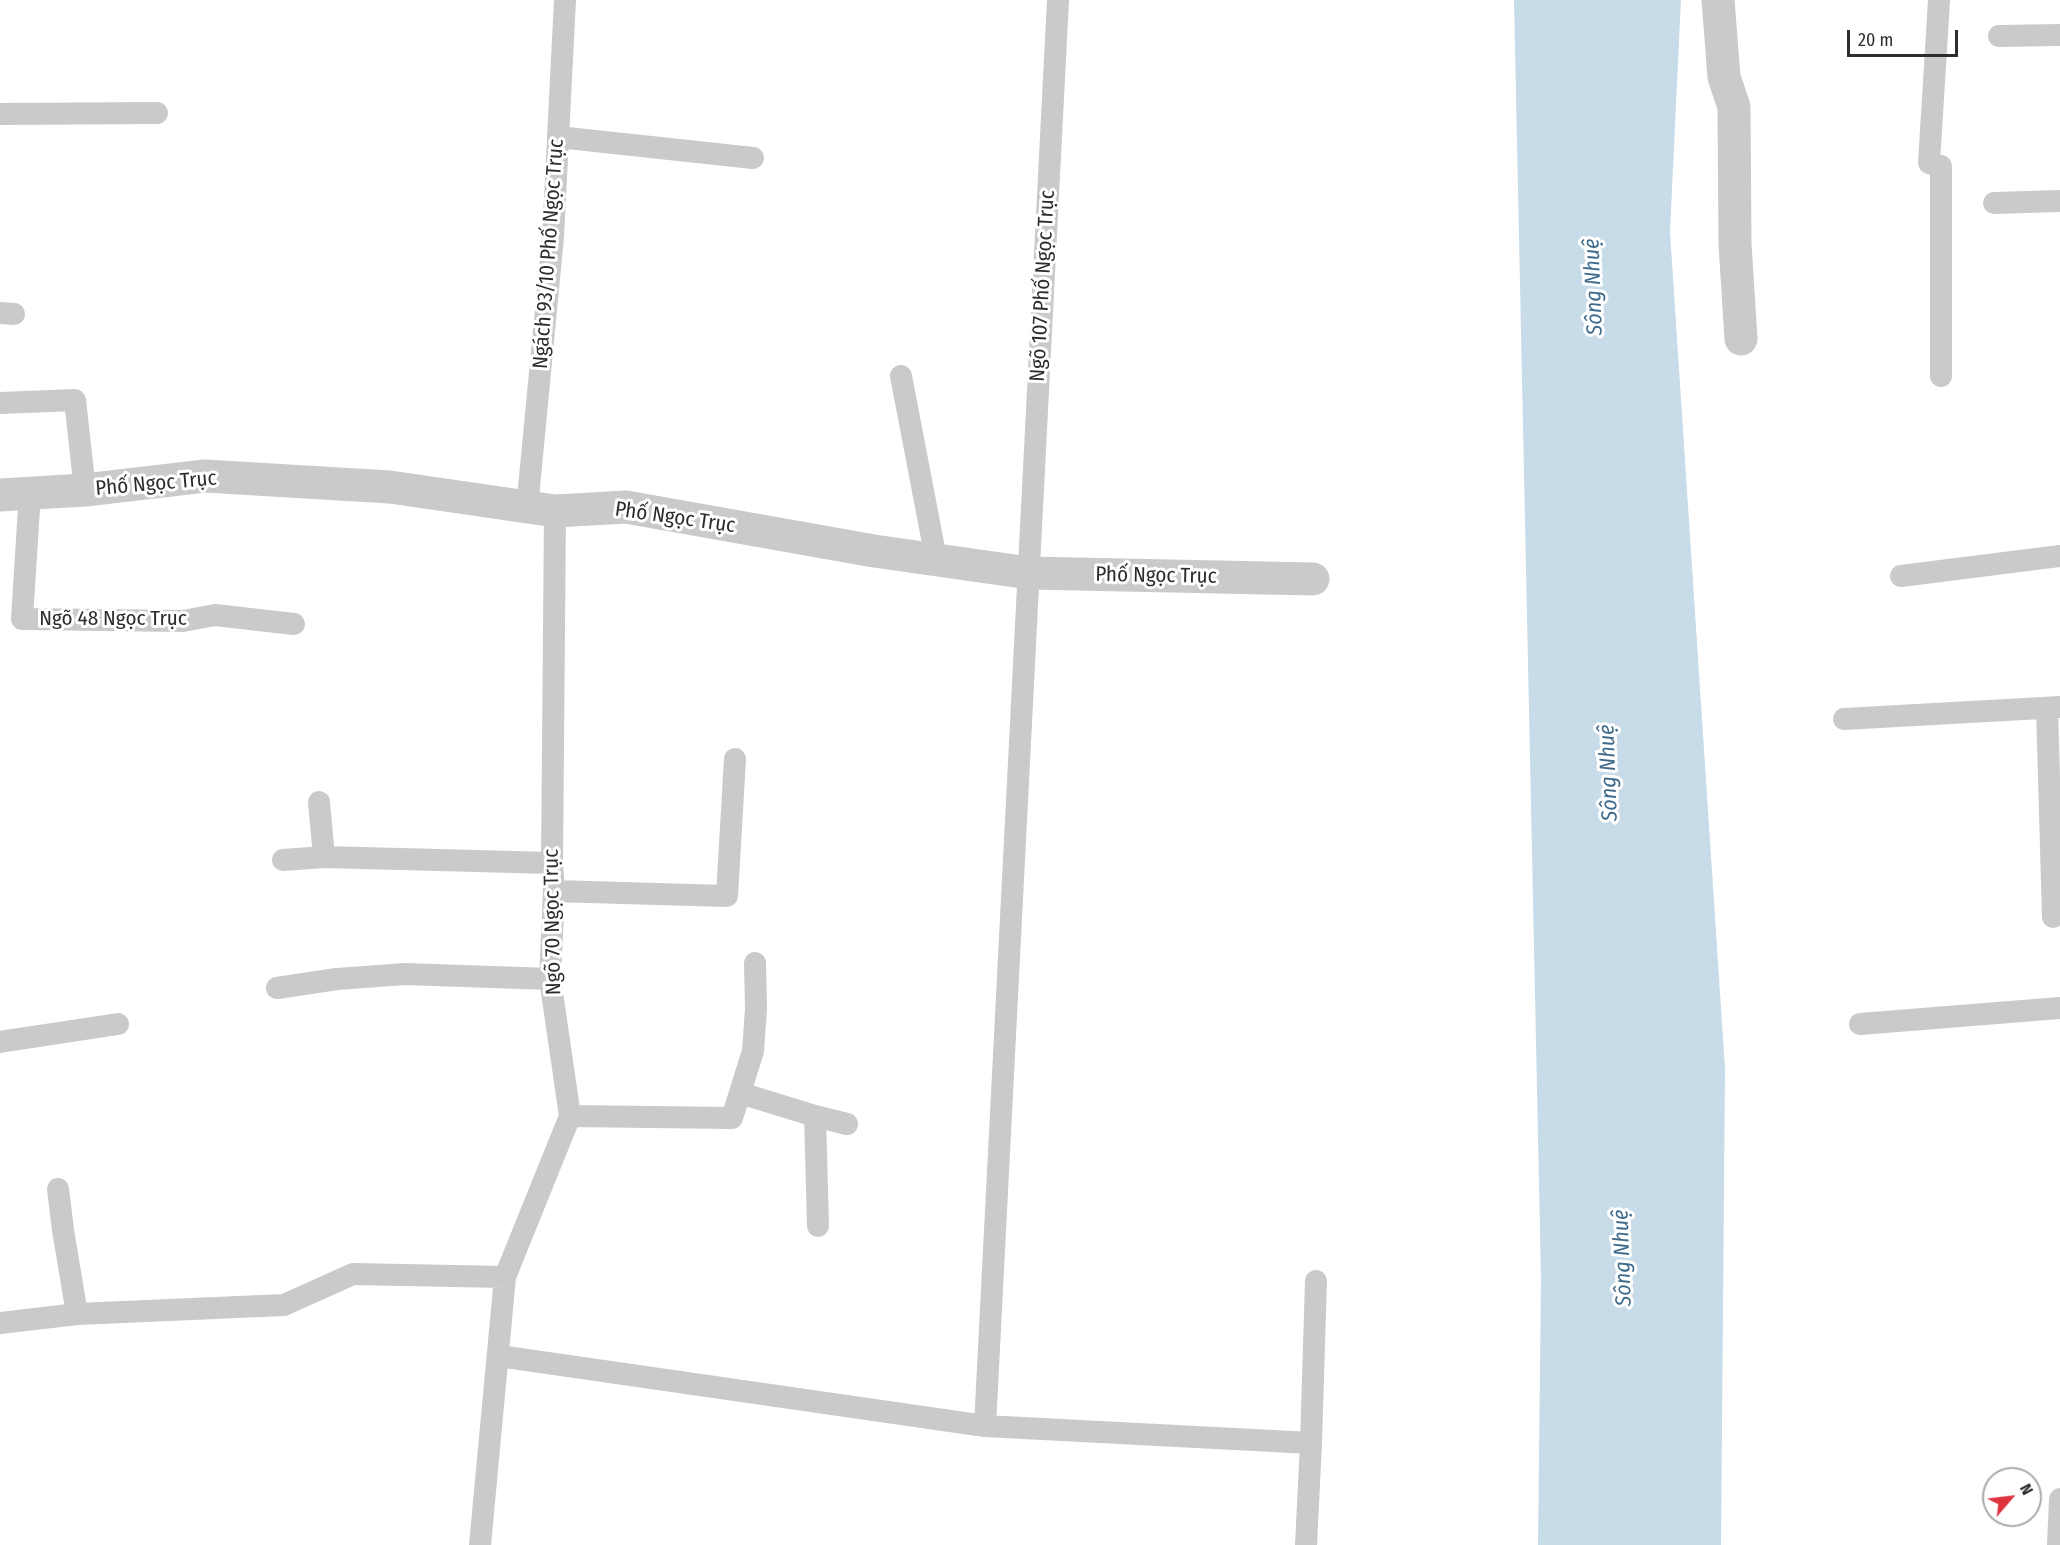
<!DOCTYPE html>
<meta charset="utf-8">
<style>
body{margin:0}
#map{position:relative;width:2060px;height:1545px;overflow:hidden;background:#fff;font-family:"Fira Sans Condensed",sans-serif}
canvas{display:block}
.north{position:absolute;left:1982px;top:1467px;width:60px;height:60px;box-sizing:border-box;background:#fff;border:2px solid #ababab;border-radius:50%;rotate:62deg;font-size:16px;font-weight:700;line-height:24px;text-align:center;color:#2d2d2d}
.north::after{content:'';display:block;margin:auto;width:21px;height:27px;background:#de343d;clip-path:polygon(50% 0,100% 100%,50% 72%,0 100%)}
.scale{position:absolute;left:1847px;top:30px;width:111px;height:27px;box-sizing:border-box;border:3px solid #2d2d2d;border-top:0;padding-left:8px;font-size:18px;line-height:21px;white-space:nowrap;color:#2d2d2d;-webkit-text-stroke:4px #fff;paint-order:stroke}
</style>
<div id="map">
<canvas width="2060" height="1545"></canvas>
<div class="north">N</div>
<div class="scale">20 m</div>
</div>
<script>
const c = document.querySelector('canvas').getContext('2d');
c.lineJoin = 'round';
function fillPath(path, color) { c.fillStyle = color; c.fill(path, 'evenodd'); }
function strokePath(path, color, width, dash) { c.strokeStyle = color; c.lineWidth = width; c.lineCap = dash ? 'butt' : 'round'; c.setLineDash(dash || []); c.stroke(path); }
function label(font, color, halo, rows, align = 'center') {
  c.font = font + ' "Fira Sans Condensed",sans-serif'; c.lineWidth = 6; c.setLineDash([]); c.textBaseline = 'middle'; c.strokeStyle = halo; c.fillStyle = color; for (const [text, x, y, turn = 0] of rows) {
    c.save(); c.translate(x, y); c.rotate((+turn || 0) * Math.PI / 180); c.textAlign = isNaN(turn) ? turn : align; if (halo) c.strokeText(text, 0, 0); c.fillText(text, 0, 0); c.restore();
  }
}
const water = new Path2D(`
 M1514,0H1681L1670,232L1725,1069L1721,1545H1538L1541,1279Z`);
const lane = new Path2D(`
 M1939,0L1929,163L1941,166V376
 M1999,36L2060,35
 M0,114L157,113
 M558,137L753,158
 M1994,203L2060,201
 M0,313L14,314
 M901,376L933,543L934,561
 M0,403L75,400L85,490
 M30,492L22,619L183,621L215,615L294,624
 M527,508L553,237L565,0
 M1901,576L2060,556
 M2047,708L2053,917
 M1844,719L2060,707
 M319,802L324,857
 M283,860L324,857L552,863
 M554,891L727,896L735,759
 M277,988L337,979L405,974L550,979
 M1860,1024L2060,1008
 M0,1042L118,1024
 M740,1093L815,1116L818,1226
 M570,1116L732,1118L753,1051L756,1009L755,963
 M815,1116L847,1124
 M58,1189L63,1230L77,1314
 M0,1323L77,1314L284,1305L353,1274L505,1277
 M499,1356L985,1426L1311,1443L1306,1545
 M985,1426L1058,0
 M1311,1443L1316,1281
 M480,1545L505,1277L570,1116L550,979L554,891L552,863L555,511
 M2058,1545L2060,1499`);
const street = new Path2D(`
 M1718,0L1724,77L1734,107L1735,244L1741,339
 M0,495L85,490L205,476L390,487L555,511L626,507L874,551L1029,573L1313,579`);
const streetNames = [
 ["Ngách 93/10 Phố Ngọc Trục",549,254,-86],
 ["Ngõ 107 Phố Ngọc Trục",1043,286,-87],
 ["Phố Ngọc Trục",156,484,-5],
 ["Phố Ngọc Trục",675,518,8],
 ["Phố Ngọc Trục",1156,576,1],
 ["Ngõ 48 Ngọc Trục",113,619],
 ["Ngõ 70 Ngọc Trục",553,922,-91]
];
const waterNames = [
 ["Sông Nhuệ",1594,287,-92],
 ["Sông Nhuệ",1609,773,-92],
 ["Sông Nhuệ",1623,1258,-92]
];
fillPath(water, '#c7dbe9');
strokePath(lane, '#cacaca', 22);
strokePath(street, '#cacaca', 33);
label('21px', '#2d2d2d', '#fff', streetNames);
label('italic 22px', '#3e6b8b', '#fff', waterNames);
</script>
